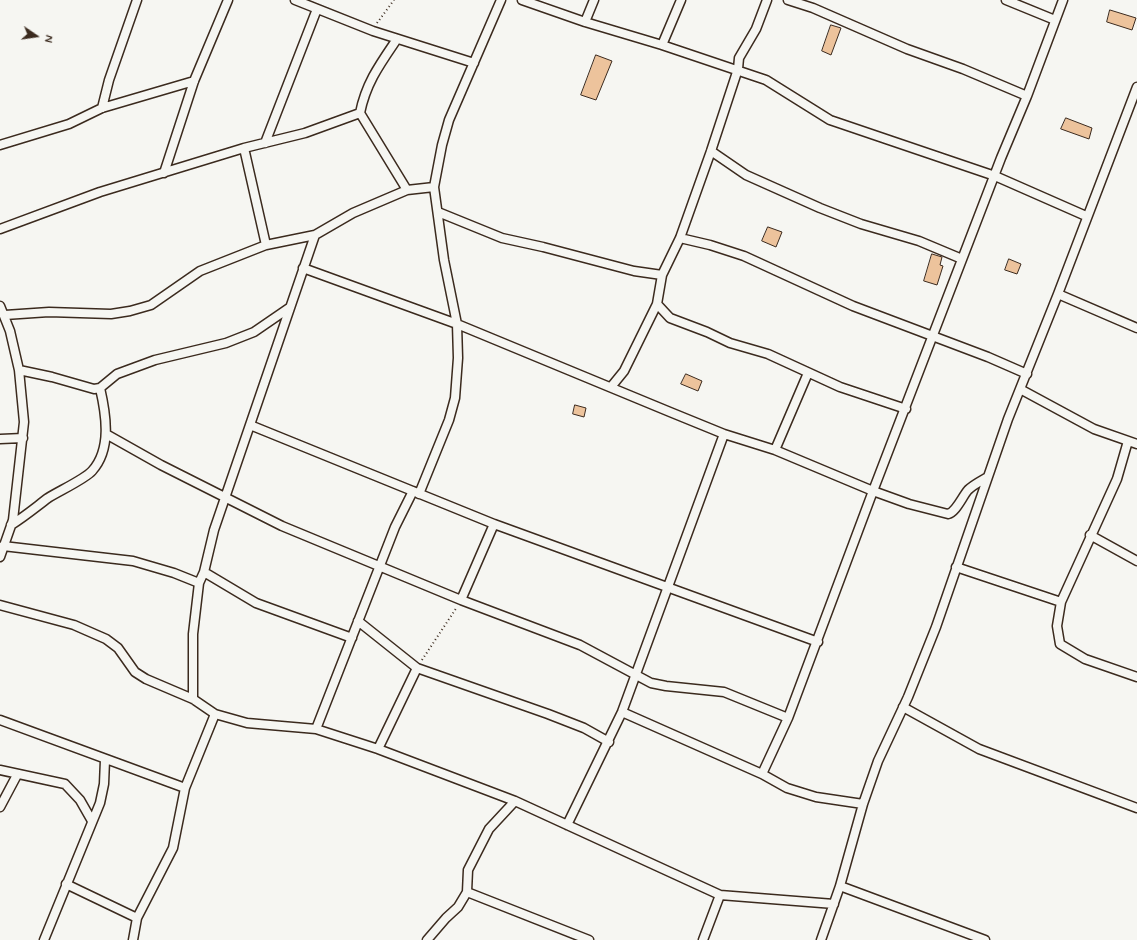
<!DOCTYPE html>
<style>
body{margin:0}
#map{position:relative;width:1137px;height:940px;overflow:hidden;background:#f6f6f2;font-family:Mynerve,sans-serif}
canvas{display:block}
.north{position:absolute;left:16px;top:16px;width:40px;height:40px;-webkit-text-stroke:3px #f6f6f2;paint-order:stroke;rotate:103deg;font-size:11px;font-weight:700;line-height:16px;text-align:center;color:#3b2a1e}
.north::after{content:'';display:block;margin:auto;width:14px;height:18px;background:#3b2a1e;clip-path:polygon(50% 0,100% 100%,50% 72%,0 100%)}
</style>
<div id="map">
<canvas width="1137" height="940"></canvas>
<div class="north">N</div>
</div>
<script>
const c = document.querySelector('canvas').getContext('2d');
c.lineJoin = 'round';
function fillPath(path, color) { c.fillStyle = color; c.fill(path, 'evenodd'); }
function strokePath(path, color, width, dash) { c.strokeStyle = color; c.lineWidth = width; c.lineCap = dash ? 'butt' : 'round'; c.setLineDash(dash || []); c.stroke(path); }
const building = new Path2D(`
 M1110,10L1136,18L1132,30L1107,22Z
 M831,25L841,28L831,55L822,51Z
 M596,55L612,61L596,100L581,95Z
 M1066,118L1092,128L1089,139L1061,129Z
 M768,227L782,232L776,247L762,241Z
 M932,254L942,257L940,265L943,266L937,285L924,281Z
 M1009,259L1021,264L1017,274L1005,270Z
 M686,374L702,381L698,391L681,384Z
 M575,405L586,408L584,417L573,414Z`);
const path = new Path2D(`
 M377,23L394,0
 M422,660L457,607`);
const minor = new Path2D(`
 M295,0L373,31L474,63
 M522,0L585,22L662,45L766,80L830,120L995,176L1086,216
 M788,0L813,8L907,49L963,69L1027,96L1063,0
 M1006,0L1055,20
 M585,22L594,0
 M397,39C380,64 366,83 360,113L407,190
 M662,45L681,0
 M102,108L109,80L137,0
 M265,143L317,9
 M0,145L69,124L102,108L194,81
 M244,148L266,245
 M711,151L746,175L820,208L861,224L919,241L962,259
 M164,173L194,81L228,0
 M438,212L502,238L543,247L634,271L662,275
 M0,229L100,192L244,148L305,133L360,113
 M680,238L710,245L744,256L853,306L988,357L1027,374
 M303,268L457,324L670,412L724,434L775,450L873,491L788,718L762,774
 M1058,294L1137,328
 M657,304L670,318L707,332L730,343L768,354L840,387L906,409
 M0,306L10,331L19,370L24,422L13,520L0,557
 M5,315L49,312L111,314L130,311L151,305L200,271L266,245L315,235L353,213L407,190L434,187
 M19,370L52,377L94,389L100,388L117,374L155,360L226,343L254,332L289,308
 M611,387L624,371L657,304L662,275L680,238L711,151L738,69L739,58L756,29L767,0
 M1020,389L1094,429L1137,444
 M250,425L494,524L818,642
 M106,434L161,465L282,526L461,600L580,645L651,683L666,686L724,692L788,718
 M0,439L23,438
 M1128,441L1117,479L1061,602L1057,626L1060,644L1085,659L1137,677
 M775,450L808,373
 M986,478C979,482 973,485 968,490C962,497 956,512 948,514L909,504L873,491L1001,158L1027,96
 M419,494L449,420L455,398L458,358L457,324L444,260L434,187L442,145L449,120L501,0
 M11,525C24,517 36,507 48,498C59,491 85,479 92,471C112,449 106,414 100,388
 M1090,535L1137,561
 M3,546L133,561L174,573L199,583
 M956,567L1061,602
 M204,572L256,603L352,638
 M461,600L494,524
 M0,605L74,625L106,639L118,648L135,672L146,679L193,699L215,714L247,723L316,729L378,749L515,801L720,895L834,904
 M358,621L417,668L548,714L584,728L609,742
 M193,699V634L199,583L204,572L214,530L315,235
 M903,707L979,749L1137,808
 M622,712L762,774L787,788L816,797L863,804
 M0,720L185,788
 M316,729L395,527L413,491
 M378,749L417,668
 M0,770L65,784L80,800L92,821
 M0,807L17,775
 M567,825L622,712L724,434
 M66,884L137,918
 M840,886L985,940
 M467,892L589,940
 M44,940L100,803L104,784L105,760
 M133,940L137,918L173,848L185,788L215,714
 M427,940L446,918L458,907L467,892L468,870L489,829L515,801
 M703,940L720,895
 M821,940L840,886L863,804L878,761L908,697L936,627L1008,419L1058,294L1137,87`);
fillPath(building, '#edc39c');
strokePath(building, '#3b2a1e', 1);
strokePath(minor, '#3b2a1e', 11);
strokePath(path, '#3b2a1e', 2, [1, 3]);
strokePath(minor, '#f6f6f2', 8);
</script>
